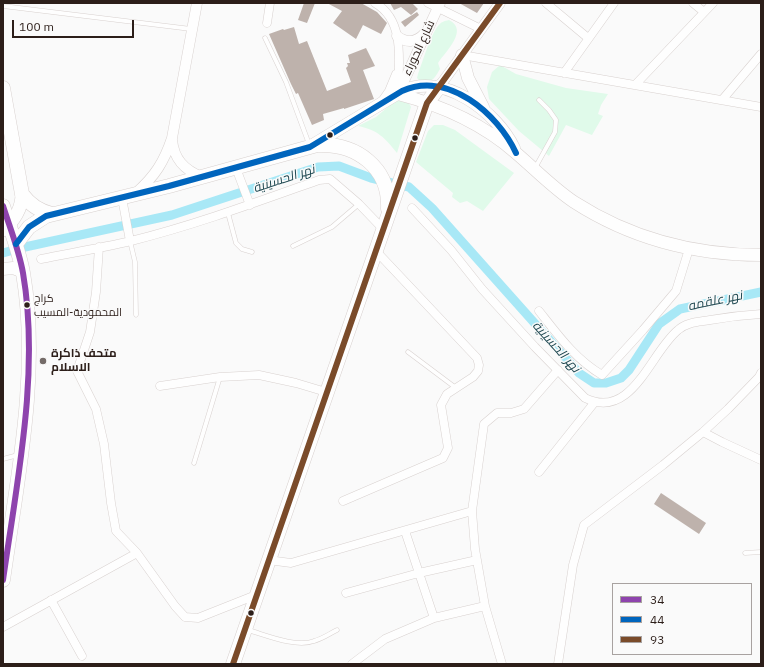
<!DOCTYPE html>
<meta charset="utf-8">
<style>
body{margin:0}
#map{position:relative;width:764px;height:667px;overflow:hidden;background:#fafafa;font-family:"IBM Plex Sans",sans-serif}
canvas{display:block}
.frame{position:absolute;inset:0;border:4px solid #2c1e19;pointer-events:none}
.legend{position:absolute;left:612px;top:583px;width:140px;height:72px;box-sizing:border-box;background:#fafafa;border:1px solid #a8a2a0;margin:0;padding:5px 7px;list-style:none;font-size:12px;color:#2c1e19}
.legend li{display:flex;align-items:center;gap:8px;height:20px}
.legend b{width:20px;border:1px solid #a8a2a0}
.scale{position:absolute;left:12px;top:20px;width:122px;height:18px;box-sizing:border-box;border:2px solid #2c1e19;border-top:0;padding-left:5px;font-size:12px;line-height:14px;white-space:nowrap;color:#2c1e19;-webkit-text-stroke:3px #fafafa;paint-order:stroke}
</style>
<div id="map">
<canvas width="764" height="667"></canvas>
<div class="frame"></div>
<ul class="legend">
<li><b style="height:5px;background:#8e44ad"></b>34</li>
<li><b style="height:5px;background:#0065bd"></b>44</li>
<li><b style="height:5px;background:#7a4b2a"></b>93</li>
</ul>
<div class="scale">100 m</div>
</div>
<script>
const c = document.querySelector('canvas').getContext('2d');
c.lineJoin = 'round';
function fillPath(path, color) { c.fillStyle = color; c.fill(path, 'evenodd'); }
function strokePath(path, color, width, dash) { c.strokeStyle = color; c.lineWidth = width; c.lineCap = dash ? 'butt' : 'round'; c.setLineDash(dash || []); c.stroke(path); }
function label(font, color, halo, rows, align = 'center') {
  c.font = font + ' "IBM Plex Sans",Cairo,sans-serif'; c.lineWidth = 3; c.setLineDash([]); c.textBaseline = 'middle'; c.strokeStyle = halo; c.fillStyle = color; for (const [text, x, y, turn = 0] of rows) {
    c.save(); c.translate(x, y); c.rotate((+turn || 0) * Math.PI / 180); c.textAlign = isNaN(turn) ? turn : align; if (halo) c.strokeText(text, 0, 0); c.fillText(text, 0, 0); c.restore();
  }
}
const green = new Path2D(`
 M449,20C469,30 446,51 438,63L440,69C434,79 433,82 421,82L417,78L418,74C423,61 430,36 438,26C441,22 444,21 449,20Z
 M500,65L516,74L566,88L608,94L601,105L598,114L603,116L592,135L566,125L549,156L519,131L489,99L487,87L492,72Z
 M402,98L408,101L411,107L397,153C385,138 378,130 358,126L376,117L395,101Z
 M434,125H443L455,130L514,173L483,211L467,201L460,203L452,197L453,193L416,162L428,131Z`);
const canal = new Path2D(`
 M25,247L172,215L318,167L339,166L371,178L409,187L432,208L579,373L594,383H606L621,378L629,370L659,324L680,309L761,292
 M3,253L10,251`);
const building = new Path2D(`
 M304,3H315L307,23L298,20Z
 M327,3H361L377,12L387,23L381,34L363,25L356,39L333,23L342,11Z
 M390,3H412L418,9L411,15L401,7L394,10Z
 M459,3H484L477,13Z
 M417,12L419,15L405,27L401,22Z
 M294,27L299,44L307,41L327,91L351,82L346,68L348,66L347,63H350L348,55L366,48L375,66L363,70L374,99L344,109V108L323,114L324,120L312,125L298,93L296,94L291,84L269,34L283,29L284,30Z
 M661,493L706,523L699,534L654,504Z`);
const service = new Path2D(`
 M3,6L191,29
 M265,38L286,82L309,144
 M535,168L555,132L556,120L549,110L539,100
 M228,213L236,243L242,249L252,252
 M130,241L135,262L136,315
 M293,246L332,227L359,204
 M408,352L456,388
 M3,459L18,455
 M194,463L220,377
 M745,553L761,552
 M248,630C266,635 296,648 314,641C322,639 329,634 337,630`);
const minor = new Path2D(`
 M375,3C405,20 399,61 398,91
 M428,3L481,29
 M546,3L588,38
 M693,3L704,12
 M267,23L270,3
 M462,55L761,107
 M564,73L614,3
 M635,85L713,3
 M722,100L761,54
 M382,101L389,91L396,74
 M236,168L250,205
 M122,198L130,241
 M412,208L451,250L482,289L535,347L585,398C632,421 650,353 678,330C687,322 699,322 710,320C727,317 744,315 761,314
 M99,247L96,292L90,332L77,371L96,409L104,444L111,503L116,531L137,553
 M41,259C71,253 101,248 131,241C195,225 257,202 319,180L330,179L359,204L383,229
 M539,311C558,335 575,359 602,375L643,330L676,291L689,249
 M160,386L220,377L259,375L296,383L326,392
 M703,432L722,442L761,460
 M539,472L594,403
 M343,501L443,458L448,448L441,405L447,394L473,377L478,371L479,365L477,358L376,251
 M405,531L434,618
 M268,560L291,563L472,511
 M346,593L419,573L477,560
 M51,600L82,656
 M3,627L137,553L175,606L185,617L198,618L256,595
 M352,664L385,639L434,618L485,606
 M502,664L485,606L475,549L472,511L484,424L497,413H511L524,409L558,370
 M558,664L573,565L584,525L663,465L703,432L728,409L759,377L761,373`);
const tertiary = new Path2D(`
 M397,36C407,44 417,42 425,33
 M439,87L500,3
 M398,94L440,3
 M172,140C174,159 184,170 202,177
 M136,193C155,176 164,162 172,138L197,3`);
const secondary = new Path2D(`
 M462,55L468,78L483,107
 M398,94C440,105 483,124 516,153C536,170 553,188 574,202C630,238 695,255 761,255
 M311,146L402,91C444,72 496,111 514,148
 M3,269L13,268L23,272`);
const primary = new Path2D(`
 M3,230C14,221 22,208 22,194`);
const trunk = new Path2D(`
 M3,88L22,194C30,205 39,211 52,214
 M3,206C10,228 19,250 23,273C40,371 17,481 3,580
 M16,244L29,227L46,216L169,186L317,145C357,143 390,168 388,209
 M233,664L427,103L439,87`);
const bus1 = new Path2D(`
 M3,206C10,228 19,250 23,273C40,371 17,481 3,580`);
const bus2 = new Path2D(`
 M16,244L29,227L46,216L169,186L310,147L402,91C448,70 498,114 516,153`);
const bus3 = new Path2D(`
 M233,664L427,103L500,3`);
const markers = [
 [330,135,3.5,"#2c1e19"],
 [415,138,3.5,"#2c1e19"],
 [27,305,3.5,"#2c1e19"],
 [43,361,4,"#746b68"],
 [251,613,3.5,"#2c1e19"]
];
const busNames = [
 ["كراج",34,299],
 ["المحمودية-المسيب",34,313]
];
const streetNames = [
 ["شارع الحوراء",419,48,-65]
];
const poiNames = [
 ["متحف ذاكرة",51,354],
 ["الاسلام",51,368]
];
const waterNames = [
 ["نهر الحسينية",284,179,-18],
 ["نهر علقمه",715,301,-12],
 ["نهر الحسينية",556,347,48]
];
fillPath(green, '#e0faea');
strokePath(canal, '#a8e8f6', 9);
fillPath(building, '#beb2ac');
strokePath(service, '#d8d1cf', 5);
strokePath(minor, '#d8d1cf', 9);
strokePath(tertiary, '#d8d1cf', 11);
strokePath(secondary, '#d8d1cf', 13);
strokePath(primary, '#d8d1cf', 14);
strokePath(trunk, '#d8d1cf', 15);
strokePath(service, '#fefefe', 4);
strokePath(minor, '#fefefe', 8);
strokePath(tertiary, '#fefefe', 10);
strokePath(secondary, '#fefefe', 12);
strokePath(primary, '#fefefe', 13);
strokePath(trunk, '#fefefe', 14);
strokePath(bus1, '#8e44ad', 6);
strokePath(bus2, '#0065bd', 6);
strokePath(bus3, '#7a4b2a', 6);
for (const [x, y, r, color] of markers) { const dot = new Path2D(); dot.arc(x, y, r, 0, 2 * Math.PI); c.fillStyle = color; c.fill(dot); strokePath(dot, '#fafafa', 1.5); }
label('11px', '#2c1e19', '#fafafa', busNames, 'left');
label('12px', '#2c1e19', '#fafafa', streetNames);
label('bold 12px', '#2c1e19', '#fafafa', poiNames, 'left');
label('italic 13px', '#1d4750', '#fafafa', waterNames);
</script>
